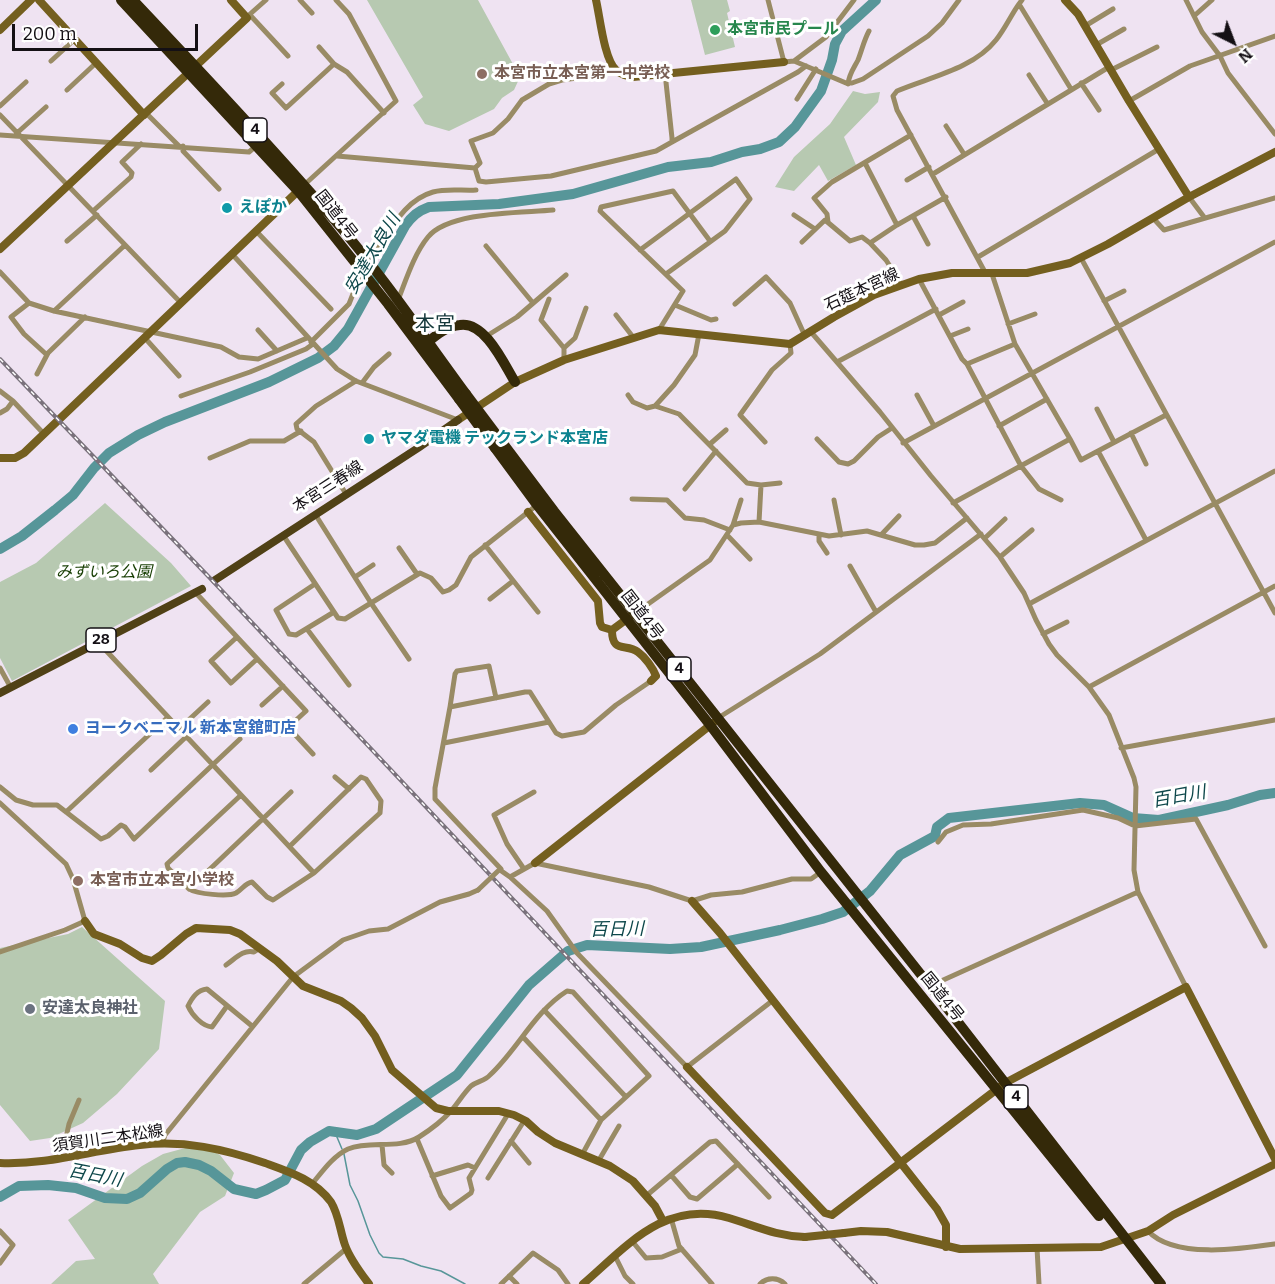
<!DOCTYPE html>
<meta charset="utf-8">
<style>
body{margin:0}
#map{position:relative;width:1275px;height:1284px;overflow:hidden;background:#efe3f2;font-family:Bitter,serif}
canvas{display:block}
.north{position:absolute;left:1203px;top:12px;width:60px;height:60px;-webkit-text-stroke:4px #fff;paint-order:stroke;rotate:138deg;font-size:16px;font-weight:700;line-height:24px;text-align:center;color:#141015}
.north::after{content:'';display:block;margin:auto;width:21px;height:27px;background:#141015;clip-path:polygon(50% 0,100% 100%,50% 72%,0 100%)}
.scale{position:absolute;left:12px;top:24px;width:186px;height:27px;box-sizing:border-box;border:3px solid #141015;border-top:0;padding-left:8px;font-size:18px;line-height:21px;white-space:nowrap;color:#141015;-webkit-text-stroke:4px #fff;paint-order:stroke}
</style>
<div id="map">
<canvas width="1275" height="1284"></canvas>
<div class="north">N</div>
<div class="scale">200 m</div>
</div>
<script>
const c = document.querySelector('canvas').getContext('2d');
c.lineJoin = 'round';
function fillPath(path, color) { c.fillStyle = color; c.fill(path, 'evenodd'); }
function strokePath(path, color, width, dash) { c.strokeStyle = color; c.lineWidth = width; c.lineCap = dash ? 'butt' : 'round'; c.setLineDash(dash || []); c.stroke(path); }
function label(font, color, halo, rows, align = 'center') {
  c.font = font + ' Bitter,"Noto Sans JP",serif'; c.lineWidth = 6; c.setLineDash([]); c.textBaseline = 'middle'; c.strokeStyle = halo; c.fillStyle = color; for (const [text, x, y, turn = 0] of rows) {
    c.save(); c.translate(x, y); c.rotate((+turn || 0) * Math.PI / 180); c.textAlign = isNaN(turn) ? turn : align; if (halo) c.strokeText(text, 0, 0); c.fillText(text, 0, 0); c.restore();
  }
}
const green = new Path2D(`
 M367,0H478L520,77L514,90L502,98L494,109L449,131L425,124L413,105L423,97Z
 M691,0H727L730,11L727,13L735,47L705,55Z
 M853,91L865,94L880,92L878,102L844,137L856,165L828,181L819,165L794,191L775,187L794,157L830,124Z
 M105,503L171,563L191,586L12,681L0,658V582L36,563Z
 M82,927L165,1001L159,1049L117,1094L83,1123L50,1138L30,1141L0,1105V948L68,934Z
 M200,1144L220,1155L234,1173L225,1196L200,1212L153,1274L159,1284H51L76,1261L95,1259L68,1220L142,1166L163,1154Z`);
const stream = new Path2D(`
 M334,1130L342,1149
 M344,1154L350,1185L358,1201L370,1235L379,1253L383,1257L403,1259L421,1266L441,1271L465,1284`);
const river = new Path2D(`
 M0,549L22,536L55,510L73,495L94,468L109,453L138,435L165,422L269,382L318,358L334,346L348,329L405,226C412,216 418,211 429,207L499,204L573,194L668,167L711,162L742,152L760,149L779,142L795,127L821,91L832,60L835,44L842,31L876,0
 M0,1197L19,1186L48,1185L76,1188L105,1198L127,1199L140,1193L167,1169L177,1163L185,1162L199,1165L211,1171L234,1189L256,1194L266,1190L285,1180L301,1150L310,1142L329,1131L357,1135L376,1129L457,1075L529,985L568,951L587,945L670,949L701,947L780,930L822,919L843,912L870,891L900,855L935,836L937,827L949,818L1080,803L1104,805L1133,818L1159,820L1228,805L1260,795L1275,793`);
const street = new Path2D(`
 M300,0L312,13
 M768,0L784,62L794,61L846,83H852L863,79L928,36L942,23L959,0
 M1022,0L1019,4L1071,89
 M1186,0L1202,32L1220,56L1228,73L1275,134
 M249,15L266,0
 M250,15L288,56
 M1194,16L1212,0
 M1085,26L1113,9
 M1096,45L1124,29
 M319,47L334,64L347,72L384,113
 M51,61L74,40
 M794,61L826,37L854,0
 M1111,70L1157,47
 M1029,75L1047,103
 M1081,83L1099,110
 M282,84L272,93L286,108L334,64
 M848,84C849,74 854,68 858,60C862,50 864,40 869,31
 M67,90L96,63
 M797,99L816,69
 M1129,101L1190,66L1275,36
 M0,106L26,82
 M146,113L179,146
 M0,115L181,303
 M946,126L964,154
 M17,133L46,107
 M0,135L249,152L256,146
 M672,142L798,72L806,66
 M183,146V151L219,189
 M337,156L475,168L479,181L486,182L551,176L656,151L672,142V138L665,73
 M865,163L897,225
 M475,168L480,163L471,141L493,133L508,119L522,100L549,84L562,80L606,74L616,70
 M933,174L1109,67
 M907,180L929,167
 M303,186L396,101L349,14L336,0
 M1189,197L1204,217
 M93,211L131,177L132,173L122,162L141,144
 M794,215L815,229
 M913,216L928,244
 M1153,218L1164,230L1275,198
 M828,222L827,214L814,198L832,182L911,135
 M256,231L331,309
 M67,241L97,215
 M802,242L825,220L850,241L862,237L870,243
 M486,246L533,303
 M640,250L736,179L750,199L725,231L666,274
 M232,254L337,369L356,381L458,420
 M978,257L1159,149
 M1081,258L1275,613
 M369,260C388,237 401,201 433,192C447,188 463,191 476,190
 M0,272L29,303L54,311L221,347L239,357L258,359L307,338
 M986,274L897,110L893,96L897,91C930,77 973,69 996,40C1005,29 1011,15 1019,4
 M992,274L1015,344L1070,439
 M919,279L962,359L967,364L1015,344
 M902,285L886,260L870,243L897,225L946,197
 M549,299L541,320L564,348
 M398,300C406,280 414,254 428,237C449,211 521,213 553,210
 M1104,301L1124,291
 M29,303L11,317L24,334L47,355
 M735,304L766,277L790,303L805,336
 M675,305L711,320L716,319
 M54,311L124,246
 M616,315L633,337
 M939,315L963,302
 M1008,324L1035,314
 M258,330L277,351
 M659,330L683,291L600,211L601,207L673,191L710,241
 M811,332L880,412L931,476L1000,557L1024,593L1036,620L1049,644L1057,655L1089,687L1109,715L1134,778L1136,787L1134,870L1138,892L1186,987
 M699,334L695,355L674,385L655,406L679,414L747,483L761,485L759,522
 M950,336L968,329
 M144,337L179,376
 M485,337L517,317L566,275
 M311,342L349,304L362,271
 M564,360V348L575,338L586,308
 M837,362L936,309
 M967,364L1021,466L1039,489L1061,500
 M37,374L48,353L85,317
 M362,383L374,367L389,354
 M0,391L13,401L44,434
 M628,395L633,402L647,408L655,406
 M917,395L934,426
 M181,396L250,372L306,349L313,344
 M1097,409L1114,442
 M0,413L7,409L13,401
 M999,426L1047,399
 M1131,433L1146,464
 M817,439L839,462L848,464L854,461L878,437L892,428
 M765,442L740,415L772,370L791,353L790,344
 M903,443L1275,242
 M710,444L726,430
 M1098,451L1146,540
 M210,458L250,441H284L301,431
 M761,485L780,483
 M685,489L716,451
 M346,494L314,442L297,429L296,424L316,406L356,381
 M632,499L667,500L685,518L704,520L730,530
 M834,500L841,535
 M953,503L1070,439L1081,460L1166,415
 M315,514L371,603L420,573L431,578L443,592L449,590L456,585L471,557L537,505
 M733,525L741,500
 M819,534V541L827,553
 M283,535L338,618L345,619L371,603L409,659
 M727,535L750,559
 M881,535L899,516
 M985,538L1005,519
 M485,545L538,612
 M399,548L417,574
 M1000,557L1032,530
 M850,566L876,612
 M355,577L373,565
 M315,584L276,610L289,634L296,635L334,612
 M195,592L306,711L281,734
 M490,599L513,581
 M1029,604L1275,471
 M634,614L710,560L733,525L741,523L759,522L829,536L867,531L915,545H924L935,543L967,518
 M307,629L349,685
 M1043,634L1067,622
 M237,637L211,661L231,683L257,659
 M98,642L314,873L380,813L381,801L366,779L361,777L290,846
 M0,668L11,688
 M1089,687L1275,586
 M262,705L283,686
 M450,707L455,674L457,671L489,666L496,698
 M718,718L820,654L981,534
 M288,727L313,754
 M180,728L208,702
 M444,743L549,722
 M1121,748L1275,720
 M151,770L187,736
 M335,777L349,789
 M0,787L16,800L33,805H57L101,839L108,836L121,825L125,827L134,839L240,739
 M241,795L167,864L168,868L189,889L291,792
 M0,803L66,864L73,879L85,921L65,930L0,952
 M66,812L168,717
 M938,842L946,832L963,825L991,824L1083,810L1118,818L1135,826L1196,819L1265,946
 M501,869L435,799V788L450,707L525,692H530L556,733L562,736L584,732L616,705L651,681
 M524,869L507,844L494,815L534,792
 M500,870L510,877L535,863L649,887L692,901L711,895L742,892L792,879H811L821,872
 M510,877L547,911L577,953L687,1067L772,1001
 M189,889C197,894 228,897 236,893C243,889 245,883 252,882L267,897L273,900L314,873
 M226,965C235,959 243,949 254,952L260,948
 M930,986L1138,892
 M227,1006L212,1027C202,1026 192,1015 188,1006C192,998 197,990 207,989L252,1026
 M544,1010L626,1097
 M523,1037L601,1120
 M417,1139L441,1196L450,1208L471,1193L472,1190L469,1178L508,1114
 M511,1141L529,1163
 M162,1144L165,1135L293,977L343,940L369,931L388,929L440,902L469,894L478,890
 M382,1145L384,1165L392,1173
 M78,1157L67,1133L69,1124L79,1100
 M599,1160L619,1126
 M671,1175L690,1197L697,1199L738,1164
 M432,1176L468,1165L475,1168
 M488,1178L524,1121
 M312,1184C322,1172 333,1156 348,1149C370,1140 398,1150 419,1137C430,1130 442,1121 451,1111C458,1103 463,1094 471,1086C477,1081 485,1081 490,1075C518,1049 534,1012 567,991L573,992L649,1076L601,1120L583,1153
 M646,1196L710,1142L716,1141L769,1197
 M671,1218L679,1246L712,1284
 M0,1231L13,1245L0,1263
 M1148,1231C1174,1259 1241,1249 1275,1244
 M632,1241L646,1258L662,1257L682,1249
 M1037,1248L1039,1284
 M615,1256L625,1276L633,1284
 M509,1276L517,1284
 M304,1284L347,1248
 M501,1284L533,1253L558,1270L568,1284
 M760,1284C767,1277 778,1277 785,1284`);
const secondary = new Path2D(`
 M39,0L144,115
 M596,0C600,17 604,59 616,70C621,75 627,76 633,77L784,62
 M1065,0L1078,14L1129,101L1189,197
 M0,30L31,0
 M0,249L247,18L231,0
 M458,420L515,382L544,369L564,360L659,330L790,344L834,317L874,295L919,279L952,273H1027L1070,263L1108,244L1189,197L1275,152
 M0,458H15L24,453L298,191
 M528,512L598,601L600,623L602,627L612,630
 M631,616L612,630C612,654 626,643 638,652C645,657 653,668 656,676L651,681
 M535,863L713,723
 M692,901L720,933L937,1209L946,1225V1247
 M85,921L94,934L120,944L142,958L152,961L161,955L186,934L196,928L230,930L240,934L277,961L303,986L341,1001L351,1008L362,1018L375,1036L392,1070L436,1108L448,1111H499L514,1115L526,1121L538,1132L555,1143L610,1166L633,1181L655,1206L663,1221
 M687,1067L825,1213L832,1215L1005,1083L1186,987L1275,1159
 M0,1163C49,1165 92,1150 140,1145C184,1140 224,1149 265,1163C290,1172 315,1180 331,1202C339,1215 340,1231 345,1245C350,1259 360,1272 369,1284
 M844,1233L861,1231L887,1232L960,1249L1101,1247L1148,1231L1173,1215L1275,1164
 M583,1284C627,1246 665,1199 729,1218C756,1226 776,1236 805,1237`);
const primary = new Path2D(`
 M215,580L418,448L458,420
 M0,693L202,589`);
const highway = new Path2D(`
 M121,0L298,191L388,304L459,399
 M133,0C200,71 267,142 331,216C380,272 422,334 466,394
 M424,345C434,337 446,326 460,325C485,321 504,364 515,382
 M502,442L554,511L930,986L1161,1284
 M495,448L537,505L710,725L821,872L1099,1216`);
const rail = new Path2D(`
 M0,359L208,576L876,1284`);
const streetBridge = new Path2D(`
 M478,890L498,871`);
const secondaryBridge = new Path2D(`
 M805,1237L844,1233`);
const highwayBridge = new Path2D(`
 M466,394L502,442
 M459,399L495,448`);
const markers = [
 [715,30,6,"#2e9e5b"],
 [482,74,6,"#8d6e63"],
 [227,208,6,"#0f9aa8"],
 [369,439,6,"#0f9aa8"],
 [73,729,6,"#3f7fe0"],
 [78,881,6,"#8d6e63"],
 [30,1009,6,"#6b7280"]
];
const shields = [
 [255,130,24],
 [101,640,30],
 [679,669,24],
 [1016,1097,24]
];
const shieldNames = [
 ["4",255,130],
 ["28",101,640],
 ["4",679,669],
 ["4",1016,1097]
];
const leisureNames = [
 ["本宮市民プール",727,30]
];
const educationNames = [
 ["本宮市立本宮第一中学校",494,74],
 ["本宮市立本宮小学校",90,881]
];
const cultureNames = [
 ["えぽか",239,208],
 ["ヤマダ電機 テックランド本宮店",381,439]
];
const streetNames = [
 ["国道4号",336,215,52],
 ["石筵本宮線",862,290,-25],
 ["本宮三春線",328,487,-33],
 ["国道4号",642,615,52],
 ["国道4号",942,997,51],
 ["須賀川二本松線",108,1139,-8]
];
const parkNames = [
 ["みずいろ公園",104,573]
];
const shopNames = [
 ["ヨークベニマル 新本宮舘町店",85,729]
];
const worshipNames = [
 ["安達太良神社",42,1009]
];
const waterNames = [
 ["安達太良川",373,254,-59],
 ["百日川",1179,797,-10],
 ["百日川",617,930,-1],
 ["百日川",95,1176,11]
];
const quarterNames = [
 ["本宮",435,324]
];
fillPath(green, '#b7c9b1');
strokePath(stream, '#579699', 1.5);
strokePath(river, '#579699', 10);
strokePath(street, '#998b65', 5);
strokePath(secondary, '#745f1f', 8);
strokePath(primary, '#504116', 8);
strokePath(highway, '#342909', 10);
strokePath(rail, '#7a727c', 4);
strokePath(rail, '#fff', 1.5, [4.5]);
strokePath(streetBridge, '#998b65', 5);
strokePath(secondaryBridge, '#745f1f', 8);
strokePath(highwayBridge, '#342909', 10);
for (const [x, y, r, color] of markers) { const dot = new Path2D(); dot.arc(x, y, r, 0, 2 * Math.PI); c.fillStyle = color; c.fill(dot); strokePath(dot, '#fff', 2); }
for (const [x, y, w] of shields) { const box = new Path2D(); box.roundRect(x - w / 2, y - 12, w, 24, 4.5); c.fillStyle = '#fff'; c.fill(box); strokePath(box, '#141015', 1.5); }
label('bold 15px', '#141015', null, shieldNames);
label('bold 16px', '#27864d', '#fff', leisureNames, 'left');
label('bold 16px', '#785e54', '#fff', educationNames, 'left');
label('bold 16px', '#0d838f', '#fff', cultureNames, 'left');
label('16px', '#141015', '#fff', streetNames);
label('italic 16px', '#163d02', '#fff', parkNames);
label('bold 16px', '#366cbe', '#fff', shopNames, 'left');
label('bold 16px', '#5b616d', '#fff', worshipNames, 'left');
label('italic 18px', '#0d474a', '#fff', waterNames);
label('20px', '#15383b', '#fff', quarterNames);
</script>
